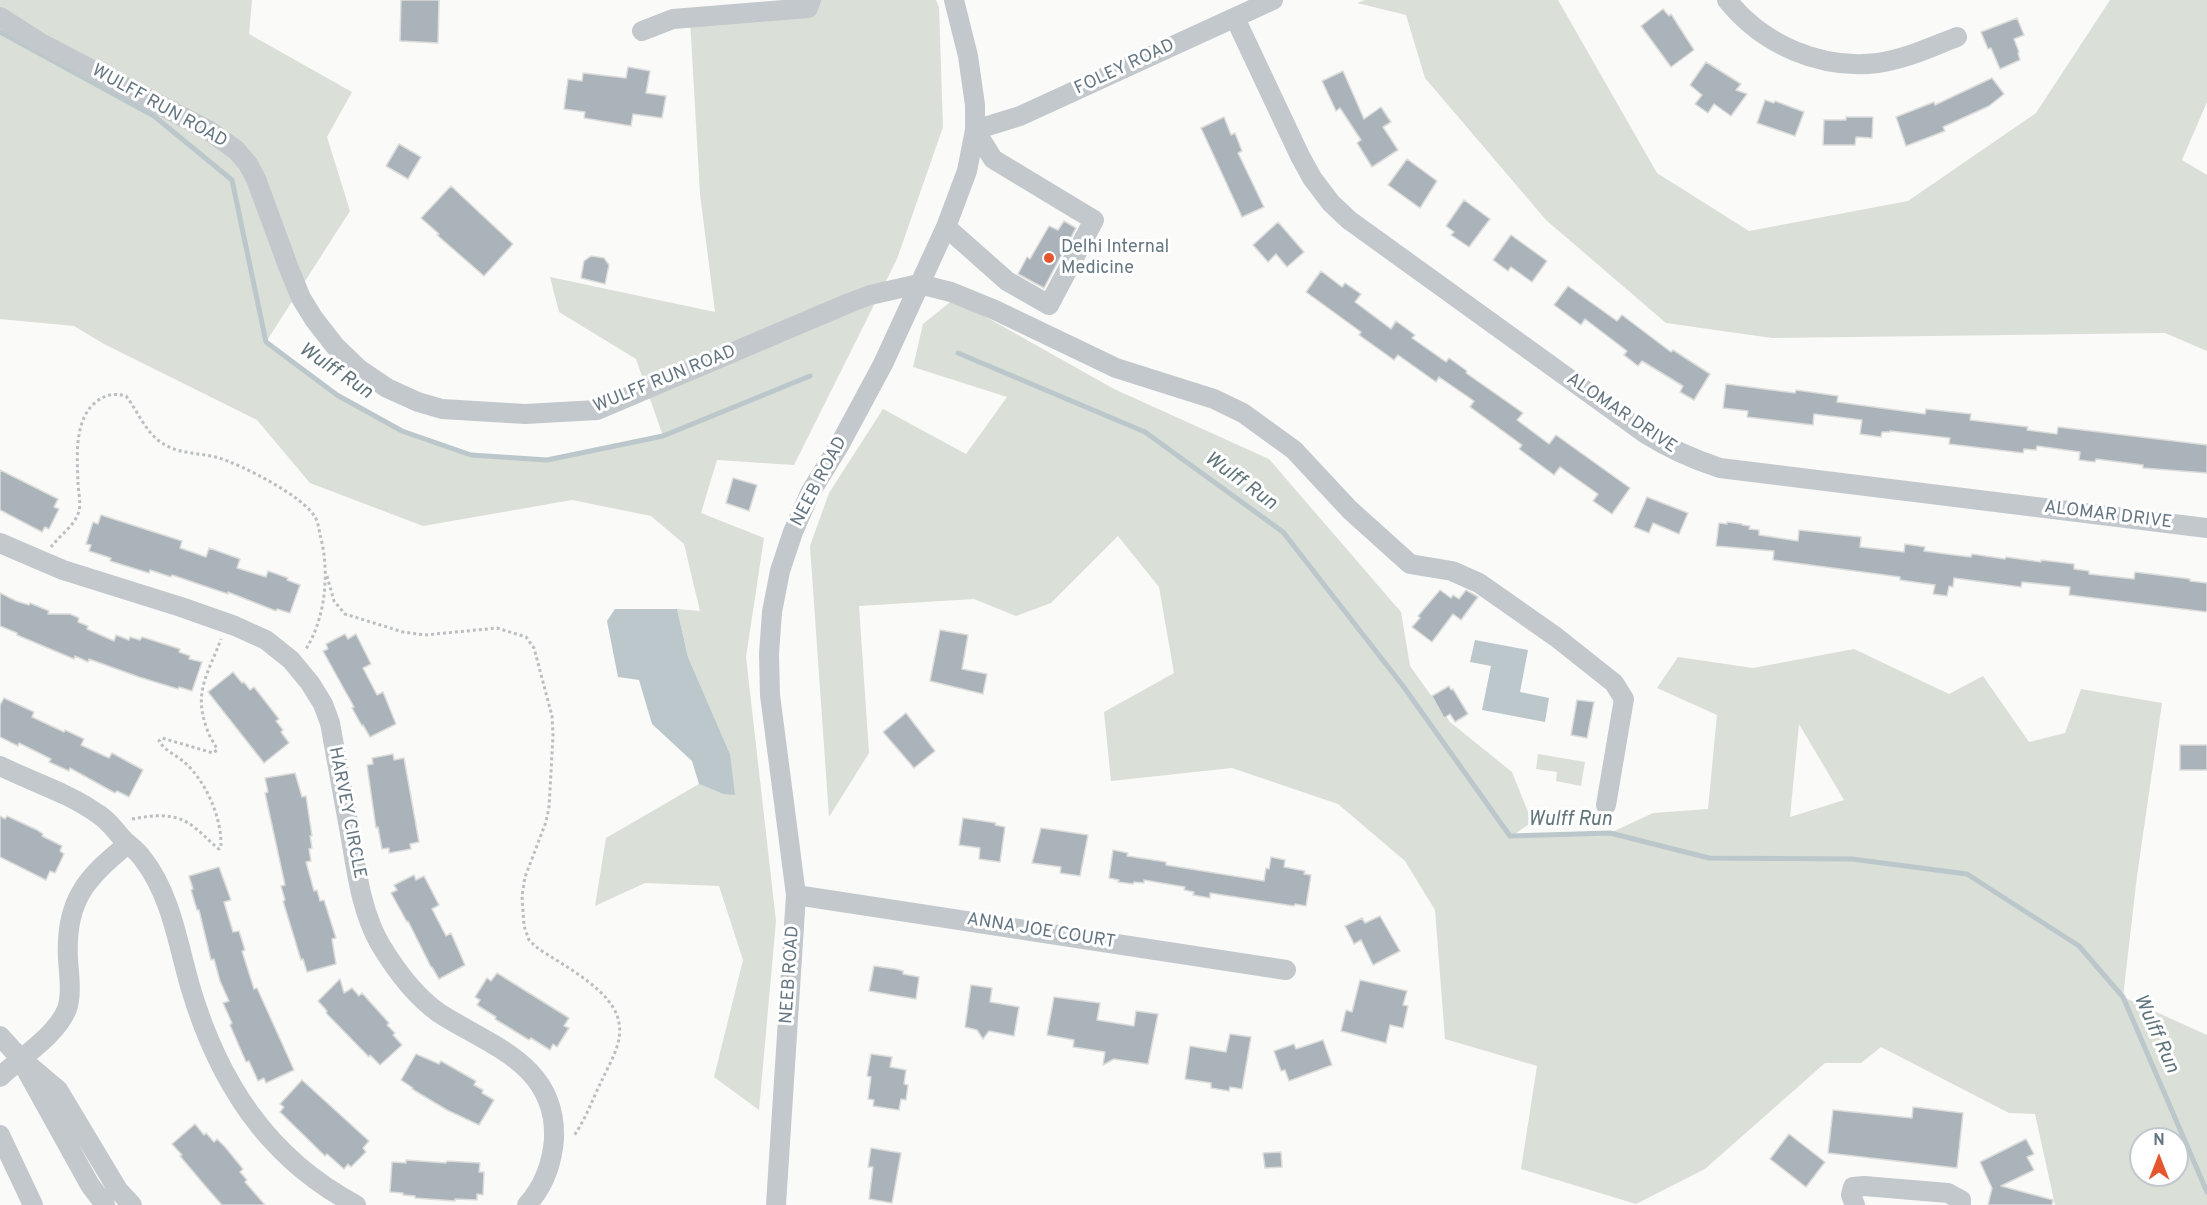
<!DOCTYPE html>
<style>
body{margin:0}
#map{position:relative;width:2207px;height:1205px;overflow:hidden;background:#fafaf8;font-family:Overpass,sans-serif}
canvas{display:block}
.north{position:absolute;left:2129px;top:1127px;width:60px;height:60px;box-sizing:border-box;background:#fff;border:2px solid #c1c8cd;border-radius:50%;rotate:0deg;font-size:16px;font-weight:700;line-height:24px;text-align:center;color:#657683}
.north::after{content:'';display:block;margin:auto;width:21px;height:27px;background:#e4572e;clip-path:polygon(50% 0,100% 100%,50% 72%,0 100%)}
</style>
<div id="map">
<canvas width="2207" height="1205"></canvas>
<div class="north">N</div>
</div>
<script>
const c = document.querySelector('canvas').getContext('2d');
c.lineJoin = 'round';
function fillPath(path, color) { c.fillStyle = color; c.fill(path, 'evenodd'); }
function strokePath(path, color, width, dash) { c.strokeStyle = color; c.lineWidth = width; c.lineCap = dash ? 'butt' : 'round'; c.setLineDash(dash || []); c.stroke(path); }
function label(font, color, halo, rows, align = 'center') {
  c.font = font + ' Overpass,sans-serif'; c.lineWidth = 6; c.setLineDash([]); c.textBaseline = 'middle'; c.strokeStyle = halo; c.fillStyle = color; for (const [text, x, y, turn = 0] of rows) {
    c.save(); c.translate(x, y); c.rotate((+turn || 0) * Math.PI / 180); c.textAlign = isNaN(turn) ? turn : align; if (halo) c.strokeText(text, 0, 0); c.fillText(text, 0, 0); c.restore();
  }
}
const green = new Path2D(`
 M0,0H252L249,34L352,92L327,137L350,211L266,342L337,395L402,431L471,455L547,460L663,436L636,359L559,312L550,277L715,312L700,194L690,19L811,0H936L939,7L943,127L897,259L794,465L717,460L701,513L764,538L746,657L776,921L759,1110L714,1077L743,960L719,886L645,883L595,906L606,838L699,784L723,794L730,754L688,657L677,609L700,611L684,544L651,516L572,500L423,526L310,483L257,420L104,344L74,326L0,319Z
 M1365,0H1558L1657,173L1749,231L1908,201L2036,113L2110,0H2207V102L2182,160L2207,175V351L2165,333L1772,338L1666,323L1546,220L1425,78L1406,15L1357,3Z
 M954,299L1114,389L1269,459L1401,612L1410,666L1450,722L1512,772L1532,822L1512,836L1610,833L1653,813L1708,809L1717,715L1657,688L1678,657L1753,668L1854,649L1949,694L1983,676L2029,742L2065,733L2081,689L2162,703L2137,876L2123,997L2207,1035V1205H2055L2035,1114L2009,1113L1881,1047L1861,1063H1825L1705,1169L1636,1204L1521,1169L1537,1066L1445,1039L1435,910L1405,861L1338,804L1232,768L1111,781L1104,712L1174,673L1159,587L1118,536L1051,603L1016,616L974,599L859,606L869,753L829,817L810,546L829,493L883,409L966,454L1007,397L913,367L923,324ZM1799,724L1844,800L1790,817ZM2141,1139H2177V1175H2141Z
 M1538,754L1585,762L1581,786L1556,781L1557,772L1536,769Z`);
const water = new Path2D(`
 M615,609H677L688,657L730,754L735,795L723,794L699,784L692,761L652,724L639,680L618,677L607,621Z
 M1475,640L1528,650L1520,692L1549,698L1545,722L1482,710L1491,666L1470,662Z`);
const stream = new Path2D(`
 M0,32L154,116L232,180L266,342L337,395L402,431L471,455L547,460L663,436L810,376
 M958,353L1145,432L1283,532L1403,686L1510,836L1610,833L1709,858L1852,859L1967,874L2079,946L2123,997L2207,1192`);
const building = new Path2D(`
 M401,0H439L438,43L400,41Z
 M1663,9L1669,16L1671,14L1694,50L1671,67L1641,26Z
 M2017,18L2024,35L2014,39L2019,52L2018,53L2020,60L2000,69L1991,48L1988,49L1981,32Z
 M1706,62L1741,84L1736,90L1747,94L1731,116L1714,104L1708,113L1695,104L1702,95L1690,85Z
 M628,67L650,71L646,93L666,96L662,118L633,114L631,126L584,118L585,112L564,109L568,79L582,81L583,73L626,78Z
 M1343,71L1364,119L1381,107L1391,122L1383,127L1398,150L1372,167L1357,143L1361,140L1340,108L1336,111L1322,81Z
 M1992,78L2004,94L1989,106L1943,127L1945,131L1906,146L1896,117L1934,102L1935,105Z
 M1765,100L1774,103L1775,101L1804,112L1795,136L1757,123Z
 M1224,117L1231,135L1235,133L1242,151L1238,153L1264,207L1242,217L1201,128Z
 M1846,117H1873L1872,138L1856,137L1855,145H1823L1824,120H1846Z
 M399,144L421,157L408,179L386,166Z
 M1407,159L1437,181L1420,208L1388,185Z
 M451,186L513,244L484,276L437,235L439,234L421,218Z
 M1464,200L1490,219L1469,247L1451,235L1454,232L1446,226Z
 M1064,221L1076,228L1044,288L1018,274L1027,257L1030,259L1049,226L1058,230Z
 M1278,222L1304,252L1287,267L1276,254L1268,262L1253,245Z
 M1511,235L1547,261L1532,282L1511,267L1508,271L1493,260Z
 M591,256L604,258L609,265L605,284L581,278L584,261Z
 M1321,271L1342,287L1345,283L1361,294L1355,302L1391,329L1396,321L1415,335L1412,338L1446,362L1449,358L1467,371L1466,373L1523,413L1517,420L1549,444L1556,435L1630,488L1612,514L1593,501L1598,494L1560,467L1554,475L1519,449L1522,445L1470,407L1474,401L1439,377L1436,382L1398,355L1394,360L1359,335L1361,332L1306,292Z
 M1568,286L1617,321L1622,315L1671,352L1673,350L1710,374L1694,400L1680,392L1683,386L1642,361L1638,366L1624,355L1627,351L1585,319L1581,325L1554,305Z
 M1726,384L1795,393L1796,390L1838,396L1837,402L1925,414L1926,409L1971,414L1970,420L2028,427L2027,430L2057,434L2058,427L2207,445V473L2143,468V465L2096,459L2095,462L2079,460L2080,452L2037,446L2036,450L2024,449L2023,453L1949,444L1950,438L1890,431V432H1882L1881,437L1860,434L1862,420L1814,414L1813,425L1747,417L1748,411L1723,408Z
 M0,470L58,499L54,507L59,509L49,529L45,527L42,532L0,510Z
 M733,478L757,485L749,511L726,503Z
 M1647,497L1688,513L1679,534L1653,523L1649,533L1634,527Z
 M101,515L182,541L180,548L206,557L209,548L240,559L237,568L266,577L268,571L288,578L287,580L300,585L290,613L277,609L276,611L228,592V594L172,575L171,577L150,570L149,573L110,561L111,558L89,551L91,545L86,544L93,522L98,524Z
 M1727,522L1742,524V525L1750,526L1749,529L1759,530V535L1798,541L1799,530L1861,537L1860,547L1904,552L1905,544L1925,547L1924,551L1954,555L1971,557L1972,554L2005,559L2006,557L2041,562V560L2074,564V569L2089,571V574L2134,579L2135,572L2190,579V581L2207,583V612L2069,595L2070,587L2022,582L2021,587L1954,578L1953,587L1949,586L1947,596L1933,594L1935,585L1900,580V577L1773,560L1774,551L1716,546L1719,523L1727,524Z
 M1440,590L1451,598L1453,595L1459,599L1466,590L1478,597L1461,620L1453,614L1432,642L1412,627L1420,618L1418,616Z
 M0,593L16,601L29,605L30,603L49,611L48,614H70L79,618L78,622L88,626L87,629L114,641L116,635L129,640L130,637L140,640L142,637L180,649L179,652L190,656L189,659L202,662L192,691L179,687L178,689L139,677L89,659L88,662L75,656L74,659L17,635V633L0,626Z
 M940,630L968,635L962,669L987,674L983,694L930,681Z
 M345,634L348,639L356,634L371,664L363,668L377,695L383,692L396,724L370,737L363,725L362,726L352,708L354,707L323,651L328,649L326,644Z
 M233,672L242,683L244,682L250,690L254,687L279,719L276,721L283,730L281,732L289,743L264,763L208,692Z
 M1449,686L1451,690L1453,689L1468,714L1455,722L1450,714L1444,718L1432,696Z
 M4,698L34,712L32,717L64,732L65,730L84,739L81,745L109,758L112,753L143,770L129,797L117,791L115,793L70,768L69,771L49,762L51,759L19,743L18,746L0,737V705Z
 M1577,700L1594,702L1587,738L1571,735Z
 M906,713L935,751L914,768L883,732Z
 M2180,745H2207V770H2180Z
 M393,754L394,760L404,758L419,842L410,844L411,849L389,853V848L382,849L378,827L376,828L367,765L373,764L372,758Z
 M295,773L302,797L306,796L312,836H310L312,848L309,849L311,861L306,862L314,891L317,890L320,901L324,900L336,938L332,939L336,964L307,972L303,959L301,960L283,901L285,900L281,886L285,885L265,793L268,792L265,778Z
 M0,816L5,819L7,816L37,830L43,834L42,836L62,846L60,851L64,854L55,873L50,871L46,880L0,857Z
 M963,818L996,823L995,825L1005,827L1000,862L979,859L980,848L959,845Z
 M1041,828L1088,835L1080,876L1060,873L1061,867L1032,863Z
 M1113,850L1128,853L1127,856L1166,862V865L1264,881L1266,868L1269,869L1271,857L1285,860L1284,867L1305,871L1304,874L1311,875L1306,906L1295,904L1294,906L1210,893V898L1193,895L1194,892L1184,890L1185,887L1144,880V883L1134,882L1133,884L1118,882L1119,880L1109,878Z
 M219,867L231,900L224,902L233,932L239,931L245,950L242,951L254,989L257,988L294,1070L266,1083L264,1078L258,1081L249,1061L246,1062L230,1025L232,1023L223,1003L229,1001L220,981L214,959L211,960L199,910H197L191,890L193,889L189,876Z
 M414,875L416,880L424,876L439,905L432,909L446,936L451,933L465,965L439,979L432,967H431L408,921L407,922L391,893L397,890L394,885Z
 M1380,916L1400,951L1373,965L1361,940L1354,944L1345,926L1362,918L1365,923Z
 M874,966L895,969L903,971V974L919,977L916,999L869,991Z
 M497,973L569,1018L564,1026L569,1028L557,1047L553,1044L550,1050L531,1038L529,1040L495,1019L496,1017L477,1005L480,1000L475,997L487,978L491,981Z
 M340,979L344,993L352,988L359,996L362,993L389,1023L387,1025L395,1033L393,1035L402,1045L380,1065L370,1055L369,1057L326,1013L327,1011L318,1001Z
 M1360,980L1407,991L1403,1005L1408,1006L1403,1028L1390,1025L1386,1043L1341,1031L1346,1010L1352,1012Z
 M971,985L992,988L990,1002L1019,1007L1014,1036L989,1031L983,1039L977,1030L965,1027Z
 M1054,997L1100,1003L1097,1020L1134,1026L1136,1011L1158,1014L1148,1064L1114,1059L1103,1065L1105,1052L1073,1047L1074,1040L1047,1035Z
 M1230,1034L1251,1037L1242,1089L1230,1087L1229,1091L1211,1088V1083L1185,1079L1190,1046L1226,1052Z
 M1323,1040L1332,1065L1289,1081L1285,1070L1281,1071L1274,1051L1294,1044L1296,1049Z
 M416,1054L439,1064L441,1061L476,1081L474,1085L483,1090L482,1093L494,1100L479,1125L447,1110L412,1089L413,1088L401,1080Z
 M871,1054L892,1057L890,1067L906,1070L904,1084L908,1085L906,1100L901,1099L899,1110L873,1106L874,1100L868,1099L871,1077L867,1076Z
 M302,1080L369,1141L363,1148L366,1152L351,1167L348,1164L344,1169L327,1154L325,1156L280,1112L284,1107L280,1104Z
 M1913,1107L1963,1113L1957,1168L1828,1153L1833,1110L1912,1118Z
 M195,1124L204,1135L206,1133L214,1142L217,1139L225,1147L243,1169L240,1172L247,1180L245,1182L265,1205H222L207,1188L180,1156L182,1155L172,1144Z
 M1789,1134L1825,1162L1806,1187L1770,1159Z
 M2026,1139L2034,1154L2027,1157L2034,1170L2001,1186L2053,1200L2052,1205H1988L1992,1188L1980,1162Z
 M871,1148L901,1153L892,1203L869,1199L873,1167H868Z
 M1281,1152L1282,1167L1265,1168L1263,1153Z
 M406,1160L446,1163L447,1161L480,1163L479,1172H484L483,1195L477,1194V1200L455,1199V1201L415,1198V1196L403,1195V1193L390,1192L392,1162L406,1163Z`);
const path = new Path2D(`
 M51,547C59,536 73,527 78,514C82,504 78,492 78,482C77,457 74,419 96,402C106,394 114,393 126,396C137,410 144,429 158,440C176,455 198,452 219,458C242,465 303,496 315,517C318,522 319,529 320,535C330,570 326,617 306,649
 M327,576L334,601L345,614L403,632L425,635L497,628L526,637L534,648L552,716L553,736L549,807L546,822L525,877L522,896L524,926L529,940L536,947C562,965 614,990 619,1023C623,1042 610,1063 602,1080C593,1098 585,1121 573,1137
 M132,819C154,815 175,812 194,827C203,834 210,842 219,849L221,847C222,818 206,781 184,762C176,755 164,750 159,741L162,738L213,753L217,750C215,743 209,737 207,729C193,692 208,674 221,639`);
const minor = new Path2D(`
 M1727,0C1763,45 1821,70 1878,63C1906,59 1931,47 1957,37
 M0,17L39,42L208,130L236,150L248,164L256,179L288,266L301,298L314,319L335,346L359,369L387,388L418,402L442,409L525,414L597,410L849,303L870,295L919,284L951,292L995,310L1116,368L1214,399L1243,413L1294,450L1350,510L1410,564L1452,571L1479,583L1556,637L1614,683L1624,699L1606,805
 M1235,18L1300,156L1312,178L1331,203L1349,220L1643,432C1668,448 1692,459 1720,468L2207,528
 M642,31L673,19L808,8L811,0
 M975,130L1020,116L1273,0
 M946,227L1007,281L1049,305L1094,220L993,159L975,130
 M0,543L63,570L181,607L235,626L266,640L291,660L310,683L323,704L330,723C337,762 344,800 351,839C357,874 362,913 380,944C395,969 415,996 439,1013C490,1046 557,1064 554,1139C552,1165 544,1186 527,1205
 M0,766C32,782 69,793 98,814C110,821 117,834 127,843C133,848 138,852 143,859C171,895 178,944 190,986C218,1081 267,1158 356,1205
 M796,895L1286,970
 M0,1036L20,1058L58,1090L118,1190L132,1205
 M24,1066L90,1185L105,1205
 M0,1077C21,1057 56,1036 67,1009C72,994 69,975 68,959C65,902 85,878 128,844
 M0,1135L33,1205
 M776,1205L796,895L770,695L769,654L772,612L780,571L793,532L810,493L840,444L883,364L946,227L967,171L975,130V105L968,56L954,0
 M1855,1205L1851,1195L1853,1187L1864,1186L1948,1193L1961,1200V1205`);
const markers = [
 [1049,258,6,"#e4572e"]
];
const streetNames = [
 ["FOLEY ROAD",1125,68,-25],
 ["WULFF RUN ROAD",159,107,29],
 ["WULFF RUN ROAD",665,380,-22],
 ["ALOMAR DRIVE",1621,414,34],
 ["NEEB ROAD",820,482,-62],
 ["ALOMAR DRIVE",2108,516,7],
 ["HARVEY CIRCLE",346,813,79],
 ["ANNA JOE COURT",1041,932,9],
 ["NEEB ROAD",791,975,-86]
];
const poiNames = [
 ["Delhi Internal",1061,248],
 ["Medicine",1061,269]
];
const waterNames = [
 ["Wulff Run",335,372,34],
 ["Wulff Run",1240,482,36],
 ["Wulff Run",1570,821],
 ["Wulff Run",2155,1034,66]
];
fillPath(green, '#dadfd7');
fillPath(water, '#bbc7cb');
strokePath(stream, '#bbc7cb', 5);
fillPath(building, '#aab3b9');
strokePath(building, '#dcdcda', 1.5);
strokePath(path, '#bbbfc2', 3, [3, 3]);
strokePath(minor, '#c3c8cc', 20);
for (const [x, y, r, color] of markers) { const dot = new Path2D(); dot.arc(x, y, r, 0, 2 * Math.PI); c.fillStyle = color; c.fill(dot); strokePath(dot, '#fff', 2); }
label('18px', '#657683', '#fff', streetNames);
label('18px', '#657683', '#fff', poiNames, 'left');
label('italic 20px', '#60757c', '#fff', waterNames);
</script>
